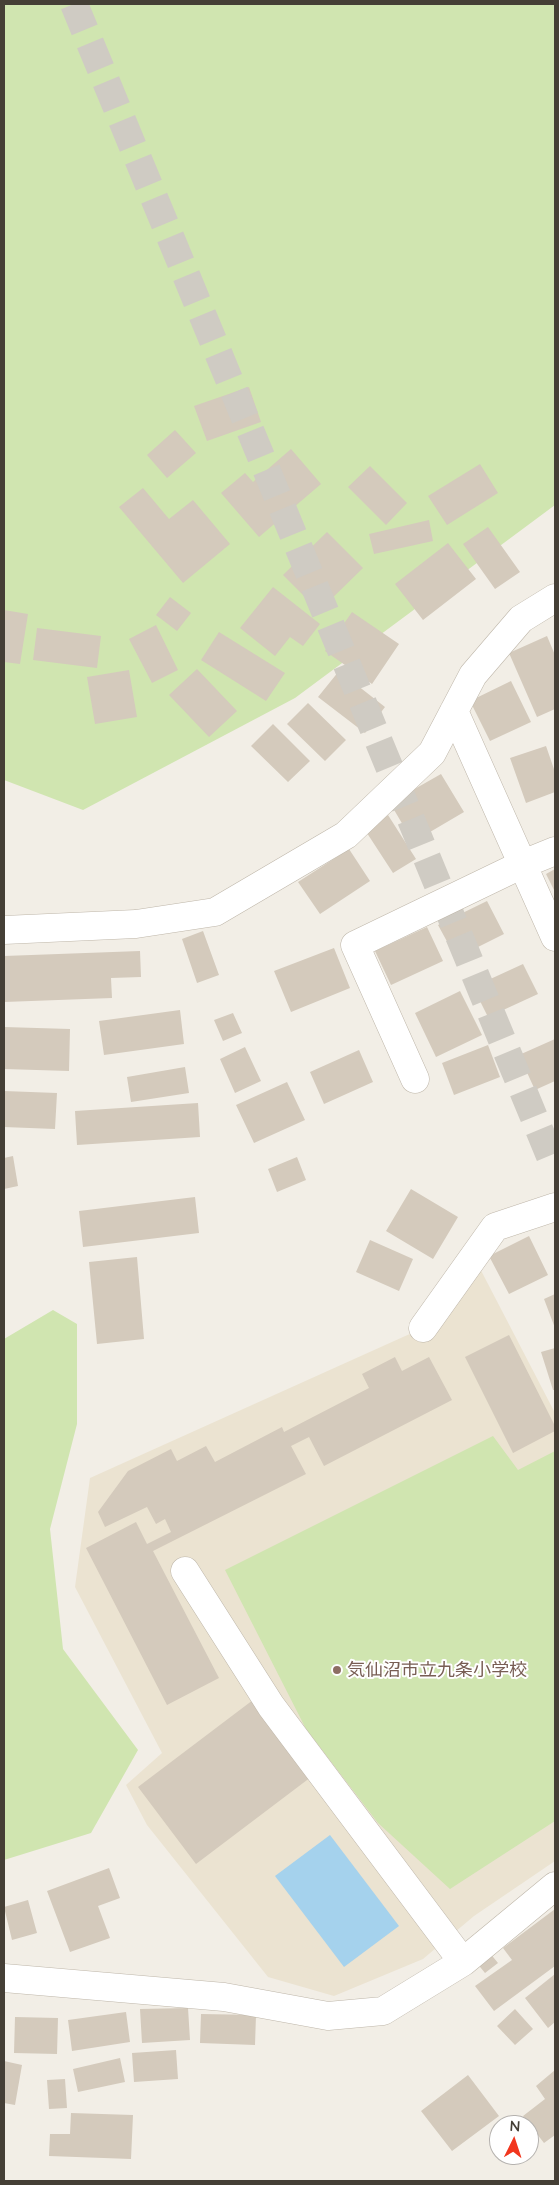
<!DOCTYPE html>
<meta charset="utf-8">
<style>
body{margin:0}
#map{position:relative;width:559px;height:2185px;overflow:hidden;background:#f2eee6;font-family:Lato,sans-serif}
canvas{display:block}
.frame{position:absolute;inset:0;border:5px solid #453f36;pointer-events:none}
.north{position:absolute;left:489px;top:2115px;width:50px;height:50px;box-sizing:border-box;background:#fff;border:1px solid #b5b2af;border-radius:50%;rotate:4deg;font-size:14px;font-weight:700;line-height:20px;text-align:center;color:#453f36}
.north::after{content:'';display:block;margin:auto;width:18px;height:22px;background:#f2361e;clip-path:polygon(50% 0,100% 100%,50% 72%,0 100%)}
</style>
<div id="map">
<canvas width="559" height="2185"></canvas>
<div class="frame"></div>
<div class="north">N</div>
</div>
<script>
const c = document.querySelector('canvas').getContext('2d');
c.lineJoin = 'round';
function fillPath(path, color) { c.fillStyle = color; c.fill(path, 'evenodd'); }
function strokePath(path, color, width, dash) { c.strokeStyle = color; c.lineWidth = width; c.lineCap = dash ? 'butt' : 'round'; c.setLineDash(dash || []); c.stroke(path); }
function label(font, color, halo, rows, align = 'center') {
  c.font = font + ' Lato,"Noto Sans JP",sans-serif'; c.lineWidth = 4; c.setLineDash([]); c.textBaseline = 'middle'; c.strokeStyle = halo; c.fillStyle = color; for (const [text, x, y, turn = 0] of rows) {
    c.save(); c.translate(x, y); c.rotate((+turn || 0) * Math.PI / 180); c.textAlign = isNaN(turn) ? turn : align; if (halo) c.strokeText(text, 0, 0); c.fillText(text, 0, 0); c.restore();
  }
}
const education = new Path2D(`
 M474,1257L555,1413V1861L474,1916L423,1959L334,1996L268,1977L147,1825L126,1785L162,1753L75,1587L90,1478L423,1328Z`);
const green = new Path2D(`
 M5,4H555V505L295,698L83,810L4,780V6Z
 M53,1310L77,1324V1424L50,1529L63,1649L138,1750L91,1833L4,1860V1339Z
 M493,1436L518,1470L555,1451V1821L450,1889L378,1823L306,1729L225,1570Z`);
const water = new Path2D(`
 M330,1835L399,1926L344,1967L275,1876Z`);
const building = new Path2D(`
 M249,387L261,422L207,441L194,406Z
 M175,430L196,453L167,478L147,455Z
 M291,449L321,484L259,537L221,493L245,473L253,482Z
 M480,464L498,493L447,525L428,496Z
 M370,466L407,503L386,525L348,487Z
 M143,488L169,519L193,500L230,544L183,583L119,507Z
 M429,520L433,541L374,554L369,534Z
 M488,527L520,572L495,589L463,544Z
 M327,532L363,568L319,611L283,575Z
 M448,543L476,579L423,620L395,584Z
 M273,587L320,624L303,646L290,637L275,656L240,628Z
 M170,597L191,613L177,631L156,615Z
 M4,610L28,614L20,664L4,662Z
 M352,612L399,644L372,684L325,651Z
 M156,625L178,670L152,683L129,639Z
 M37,628L101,636L97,668L33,660Z
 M219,632L285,673L266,701L201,660Z
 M547,636L555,655V709L537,717L509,653Z
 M197,669L237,711L209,737L169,695Z
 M129,670L137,717L95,724L87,677Z
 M339,671L385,707L365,733L318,697Z
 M511,681L531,722L490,741L470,701Z
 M308,703L346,740L325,761L287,724Z
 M273,724L310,761L288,782L251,746Z
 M546,746L555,772V792L526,803L510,758Z
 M441,774L464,812L413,842L390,803Z
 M388,815L416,859L393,873L365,830Z
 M349,849L370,881L320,914L298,882Z
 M555,869V892L546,874Z
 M487,901L504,934L456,958L438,925Z
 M427,927L443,961L391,985L375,951Z
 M203,931L219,975L197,983L182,939Z
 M334,948L350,988L291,1012L274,971Z
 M140,951L141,977L111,978L112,998L4,1002V956Z
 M523,964L538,994L488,1017L473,987Z
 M460,991L482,1035L436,1057L415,1013Z
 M180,1010L184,1044L104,1055L99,1021Z
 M233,1013L242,1033L223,1041L214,1020Z
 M4,1027L70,1029L69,1071L4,1069Z
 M555,1039V1081L535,1090L519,1055Z
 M488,1045L500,1077L454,1095L442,1063Z
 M245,1047L261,1081L235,1093L220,1059Z
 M359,1050L373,1082L324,1104L310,1072Z
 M185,1067L189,1093L131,1102L127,1077Z
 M287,1082L305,1120L254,1143L236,1105Z
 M4,1091L57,1093L55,1129L4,1127Z
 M198,1103L200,1137L77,1145L75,1111Z
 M13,1156L18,1186L4,1189V1158Z
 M297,1157L306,1180L277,1192L268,1169Z
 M411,1189L458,1217L433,1259L386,1231Z
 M195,1197L199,1233L83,1247L79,1211Z
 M529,1236L548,1275L509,1294L489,1256Z
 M370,1240L413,1259L399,1291L356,1272Z
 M137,1257L144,1339L97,1344L89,1262Z
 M555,1294V1328L544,1299Z
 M509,1335L555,1426V1431L513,1453L465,1357Z
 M555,1348V1390H553L541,1352Z
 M395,1357L402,1371L429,1357L452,1400L324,1466L309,1437L291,1446L306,1474L153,1551L219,1678L167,1705L86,1548L136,1522L147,1544L171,1532L165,1519L156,1524L147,1507L105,1527L98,1512L128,1471L171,1449L177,1461L206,1446L215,1462L282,1427L284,1432L369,1388L362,1374Z
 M253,1700L311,1777L196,1864L138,1787Z
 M109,1868L120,1898L98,1906L110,1938L70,1952L47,1891Z
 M28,1900L37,1933L12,1940L4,1907Z
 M555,1909V1966L494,2011L475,1986L512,1960L503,1948Z
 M489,1952L498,1963L485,1973L476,1962Z
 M555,1974V2022L548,2028L525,1998Z
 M188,2008L190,2040L142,2043L140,2009Z
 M515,2009L533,2029L515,2045L497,2026Z
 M126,2012L130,2042L72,2051L68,2020Z
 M201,2014L256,2015L255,2045L200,2043Z
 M15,2017L58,2018L57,2054L14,2053Z
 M176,2050L178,2079L134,2082L132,2053Z
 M120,2058L125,2082L78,2092L73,2069Z
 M4,2061L22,2065L15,2105L4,2103Z
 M555,2070V2135L544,2143L523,2116L545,2099L536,2086Z
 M468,2075L499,2116L452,2151L421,2111Z
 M65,2079L67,2108L49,2109L47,2080Z
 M71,2113L133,2115L131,2159L49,2156L50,2134H70Z`);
const highwayTunnel = new Path2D(`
 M74,4L555,1168`);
const minor = new Path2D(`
 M454,711L555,937
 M4,930L136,924L215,912L346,835L432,753L473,675L521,619L555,598
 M415,1079L355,945L523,864L555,851
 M423,1328L495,1227L555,1207
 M185,1571L271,1706L463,1962
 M4,1978L224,1997L328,2016L383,2011L463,1962L555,1886`);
const markers = [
 [337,1670,5,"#8d6e63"]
];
const educationNames = [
 ["気仙沼市立九条小学校",347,1670]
];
fillPath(education, '#ebe3d1');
fillPath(green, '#d0e5b0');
fillPath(water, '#a5d2ed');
fillPath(building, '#d4cabc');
strokePath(highwayTunnel, '#cfcbc3', 28, [28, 14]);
strokePath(minor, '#beb6a9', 29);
strokePath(minor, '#fff', 28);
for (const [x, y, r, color] of markers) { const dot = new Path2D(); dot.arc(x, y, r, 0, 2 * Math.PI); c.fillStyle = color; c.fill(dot); strokePath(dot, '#fff', 2); }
label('18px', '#785e54', '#fff', educationNames, 'left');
</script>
